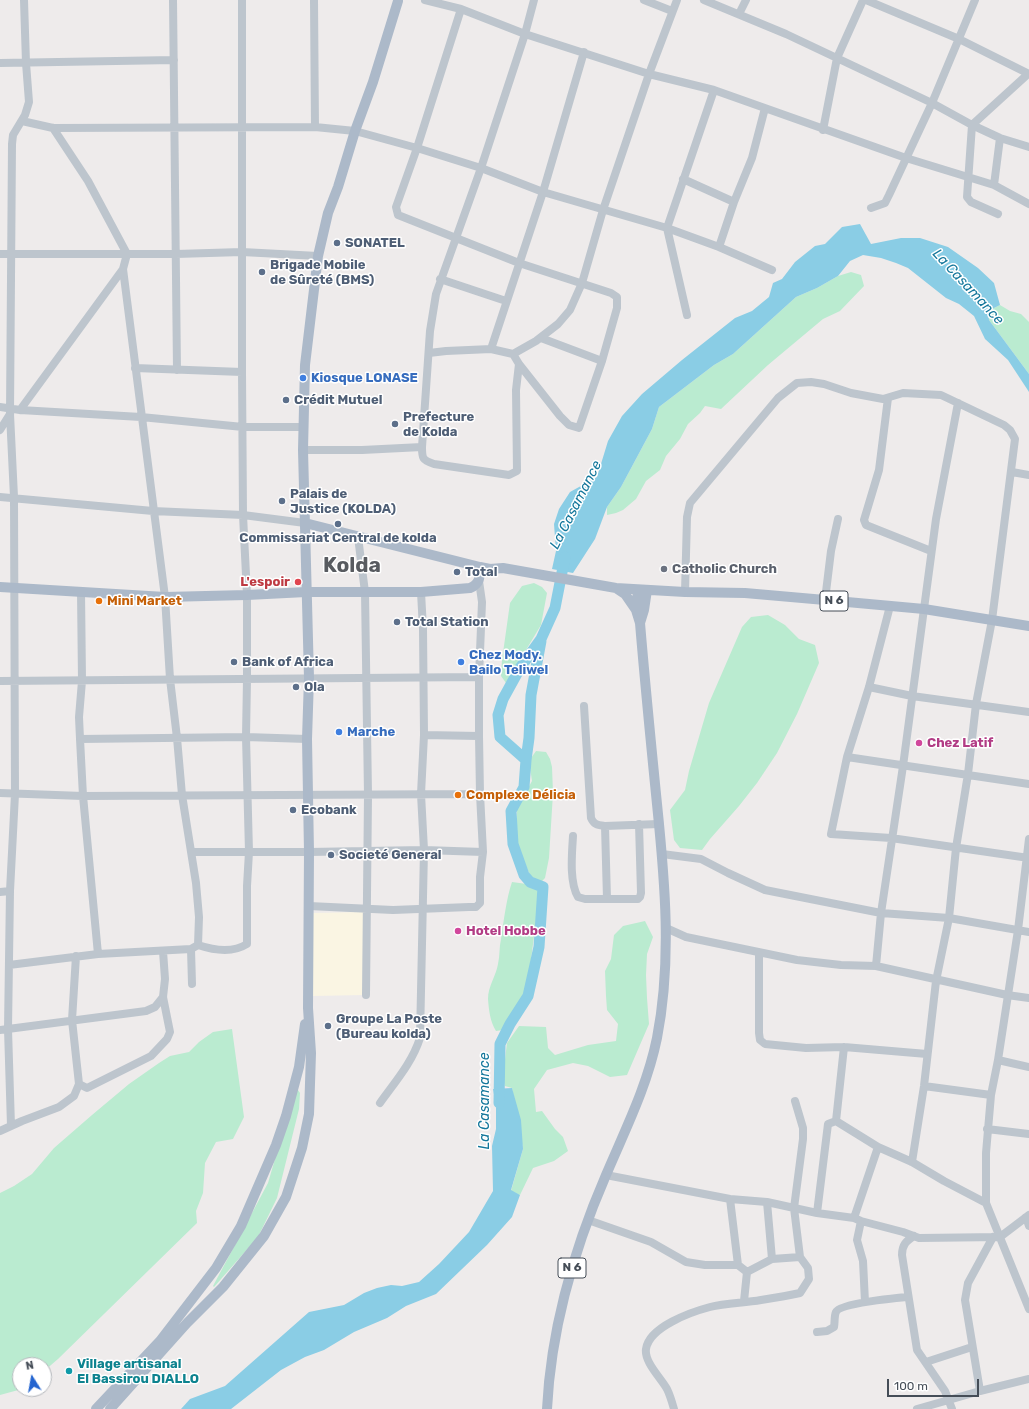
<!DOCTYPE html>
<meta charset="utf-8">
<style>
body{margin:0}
#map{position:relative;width:1029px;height:1409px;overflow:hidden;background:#eeebeb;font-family:Rubik,sans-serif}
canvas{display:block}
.north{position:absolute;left:12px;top:1357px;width:40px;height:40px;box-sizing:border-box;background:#fff;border:1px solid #b5b8bc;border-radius:50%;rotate:349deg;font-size:11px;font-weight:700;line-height:16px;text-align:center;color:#454d57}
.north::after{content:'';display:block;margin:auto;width:14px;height:18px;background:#2364d0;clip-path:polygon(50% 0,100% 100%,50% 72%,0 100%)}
.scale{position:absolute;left:887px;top:1379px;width:92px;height:18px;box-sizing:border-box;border:2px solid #454d57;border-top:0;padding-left:5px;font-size:12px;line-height:14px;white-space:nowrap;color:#454d57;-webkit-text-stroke:3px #fff;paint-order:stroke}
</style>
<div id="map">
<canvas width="1029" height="1409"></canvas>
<div class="north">N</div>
<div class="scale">100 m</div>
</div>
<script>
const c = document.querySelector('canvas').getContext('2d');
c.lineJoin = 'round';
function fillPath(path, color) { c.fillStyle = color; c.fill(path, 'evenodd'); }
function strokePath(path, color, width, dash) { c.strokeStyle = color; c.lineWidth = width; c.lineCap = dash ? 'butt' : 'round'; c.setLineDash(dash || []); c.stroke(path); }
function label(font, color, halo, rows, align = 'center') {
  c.font = font + ' Rubik,sans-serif'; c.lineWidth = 3; c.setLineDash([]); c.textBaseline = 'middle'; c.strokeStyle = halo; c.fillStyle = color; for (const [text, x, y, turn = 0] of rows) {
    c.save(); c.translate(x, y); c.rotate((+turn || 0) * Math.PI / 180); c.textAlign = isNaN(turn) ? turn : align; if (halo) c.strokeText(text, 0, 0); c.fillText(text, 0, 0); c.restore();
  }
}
const commercial = new Path2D(`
 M364,912L365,995L312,996L311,913Z`);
const green = new Path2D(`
 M851,272L861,275L864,286L840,311L823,319L768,365L721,409L705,406L700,413L688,424L680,439L666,456L660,470L646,481L636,499L623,510L616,513L607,515V507L621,487L652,429L659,407L714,365L733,354L796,297L817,288L838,276Z
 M1000,305L1010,311L1021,314L1029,322V374L989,320L988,311Z
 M534,583L542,587L547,593L541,625L506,683L501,676L502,660L510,603L522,586Z
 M768,615L785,625L799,639L815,645L819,663L797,714L777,753L757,783L739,806L710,839L702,850L680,848L674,840L670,810L685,790L689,771L709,703L742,627L751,617Z
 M536,751L546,752L550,759L552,767L553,793L549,858L545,878L538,885L531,877L516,845L517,808L532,781L529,761Z
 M512,882L534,885L540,890L528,983L524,997L509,1018L503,1030L496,1031C490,1021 489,1011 488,999C488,986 496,976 498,964C500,956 499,947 501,939C504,920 506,900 512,882Z
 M645,921L653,937L647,954L646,975L647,998L649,1024L627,1075L610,1077L588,1066L573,1063L547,1070L534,1089L536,1112L542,1111L555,1129L563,1137L568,1151L554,1161L533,1168L520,1195L511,1191L523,1149L512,1088L505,1086L503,1075L507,1043L519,1026L546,1027L548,1048L555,1055L588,1045L616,1041L618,1024L607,1010L606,996L605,971L611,959L614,935L623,926Z
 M232,1029L244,1117L233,1139L216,1142L205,1163L203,1193L196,1211L197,1223L58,1359L44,1371V1365H20V1389H22L0,1395V1193L14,1186L32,1174L54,1148L92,1115L129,1084L159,1063L170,1056L189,1052L199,1042L213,1032Z
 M296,1087L300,1093L299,1109L277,1198L258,1237L214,1287L213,1286L268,1183Z`);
const water = new Path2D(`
 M860,224L871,244L901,238H920L948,247L978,268L994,283L1000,305L988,311L989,320L1029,374V392L1008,360L985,339L974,316L959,304L946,298L908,268L896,263L881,258L863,255L850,261L838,276L817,288L796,297L733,354L714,365L659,407L652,429L621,487L607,507L595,539L573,573L552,569L556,551L554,524L559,509L570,492L597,477L608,441L622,416L642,394L682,360L735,318L752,311L769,297L773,283L782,279L795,262L815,246L825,244L842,227Z
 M512,1088L521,1120L523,1149L511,1190L520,1195L512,1217L487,1245L436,1294L406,1306L387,1318L354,1332L324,1350L305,1357L281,1370L231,1409H181L190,1399L225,1386L309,1312L344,1305L364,1293L377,1288L391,1285L402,1286L419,1282L439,1264L469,1232L493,1191L492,1146L496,1129V1105L493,1089Z`);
const river = new Path2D(`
 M526,760L529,738L531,695L541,641
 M499,1103L500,1044L510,1024L528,996L539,947L543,887L530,882L524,875L513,844L511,811L524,787L526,760L500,737L498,715L503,699L520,668L541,639L555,608L565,557`);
const minor = new Path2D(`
 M173,0L177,370
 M314,0L315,127
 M425,0L461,9L525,34L649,74L714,90L906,158L994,185L1029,204
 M644,0L672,11
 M704,0L786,34L932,103L972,125L1000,138L1029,147
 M866,0L959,39L1029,74
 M461,9L417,148L396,207L398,215L519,263L611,293L617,297V308L602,361L579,428L569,425L560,416L519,364
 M739,14L746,0
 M0,63L174,60
 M22,121L53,128L315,127L355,131L417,148L481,168L543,192L667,228L719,247L734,202L752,158L765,108
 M53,128L88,181L127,254L123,269L165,597L170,679L177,738L182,795L196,883L199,917L198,945L191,949L192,984
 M823,130L837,58L863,0
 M683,179L734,202
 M994,185L1000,138
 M871,208L885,203L889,195L932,103L975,0
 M998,214L971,202L967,197L972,125L1028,74
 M719,247L772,270
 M0,254H176L242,252L318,256
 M440,279L506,301
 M687,315L667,228L714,90
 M541,338L602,361
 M491,349L543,192L584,52
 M513,354L536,341L558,324L570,310L582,283L603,210L649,74L677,0
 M135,368L242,372
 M888,398L879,470L864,520L866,525L931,551
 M0,407L20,410L141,417L243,427H303
 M20,410L123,269
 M0,430L10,414
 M422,447C422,458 422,460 434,464L509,475L517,471L516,390L519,364L513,354L491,349L446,351L429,353
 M303,450H362L422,447L430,331L436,294L481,168L525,34L534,0
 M1012,472L1029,475
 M0,497L153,511L243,515L305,523
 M358,537L365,592L368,795L366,995
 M81,591L82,681L79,717L80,739L246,737L307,739
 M685,592L687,517L690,503L778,398L797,383L811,382L824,384L851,393L883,399L903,393L941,395L1004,425L1010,430L1015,439L992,620L976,704L968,774L956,848L949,918L936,981L924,1086L912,1162
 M825,600L831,551L838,519
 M890,606L869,687L847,757L831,834L891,838L1029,858
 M0,681L479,677
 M869,687L912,696L1029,712
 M584,706L591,818C594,825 598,825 605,826L659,824
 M424,735L479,736
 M80,739L83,796L98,954
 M847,757L1029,784
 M0,793L83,796L480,794
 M605,826L607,899
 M573,836C572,853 569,882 578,897L585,899H638L640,897L641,893L639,824
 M1029,839L1018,930L998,1060L991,1095L986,1153V1203L1029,1309
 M191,852H309L424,850L483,852
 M662,854L701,859L728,873L765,890L881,913L949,918L1029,932
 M0,892L10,891
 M309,906L393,910L469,907H476L480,903V877L483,852L480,794L479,736V677L482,602L479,581
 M666,928L686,937L797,960L841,965L876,966L1007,995L1029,998
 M198,945C213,950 233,953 247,944V886L249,852L246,737L247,679V595L243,515L242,372V0
 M759,953V1033L760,1040L765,1044L806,1048L844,1047L927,1054
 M9,965L98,954L191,949
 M876,966L881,913L903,766L936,519L958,403
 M0,1030L146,1011L155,1007L163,997
 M998,1060L1029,1067
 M79,1084L87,1088L151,1056L167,1039L170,1032L163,997L165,979L163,951
 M924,1086L991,1095
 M380,1103C395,1082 412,1063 420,1038L424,850L421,794L424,735L423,629L421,592
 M836,1121L844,1047
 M11,1126L8,1029L10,891L15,794L14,497L10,414L12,144L13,135L25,115L29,102L26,63L24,0
 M987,1129L1029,1134
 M0,1131L22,1121L59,1107L74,1096L79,1084L72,1020L76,956
 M606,1175L730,1199L767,1202L817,1213L854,1218L861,1221L903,1232L919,1238L1000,1237L1029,1215
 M730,1199L738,1265L747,1272L744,1301
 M767,1202L772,1259
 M817,1213L828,1124L836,1121L878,1147L912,1162L944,1181L986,1203
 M1026,1217L1029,1226
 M854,1218L878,1147
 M588,1220L651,1242L686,1262L705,1265H738
 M861,1221L857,1240L863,1261L865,1302
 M914,1236C906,1241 902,1245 902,1255L917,1350L945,1391L952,1409
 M747,1272L772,1259L800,1257
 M817,1332L827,1331L834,1327C835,1323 834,1316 836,1312C840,1303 897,1298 908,1297
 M926,1362L972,1347
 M980,1391L965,1300L968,1283L993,1237
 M674,1409C672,1402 670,1395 667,1389C661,1378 644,1362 646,1349C649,1327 691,1312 710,1307C726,1303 744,1303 761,1300C774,1298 787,1296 800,1293L809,1279L808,1268L800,1257L794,1208L803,1139V1128L795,1101
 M917,1409L980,1391L1029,1379`);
const major = new Path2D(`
 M305,523L480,567L490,569L503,568L616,588L685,592L745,593L825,600L924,609L1029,626
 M0,587L165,597L247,595L306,592H421L470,588C480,584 480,577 480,567
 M616,588L625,594L636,610
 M640,623L644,610L647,590
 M96,1409L160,1341L216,1268L241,1226L276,1145L286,1116L299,1067L305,1024
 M110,1409L187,1323L223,1287L264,1236L286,1197L302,1148L309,1114L311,1053L308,1008L309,852L307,739L309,678L303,450L305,365L318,256L328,213L338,187L355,131L373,82L398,1
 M547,1409C551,1328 574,1249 606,1175C625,1130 647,1087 657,1038C672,961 665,882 657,804C651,744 645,683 640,623L636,610L638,590`);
const markers = [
 [337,243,4,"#5c6f8a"],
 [262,272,4,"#5c6f8a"],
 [303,378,4,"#3f7fe0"],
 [286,400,4,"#5c6f8a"],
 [395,424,4,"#5c6f8a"],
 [282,501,4,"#5c6f8a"],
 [338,524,4,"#5c6f8a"],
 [664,569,4,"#6b7280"],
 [457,572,4,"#5c6f8a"],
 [298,582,4,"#e0444e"],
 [99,601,4,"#e8710a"],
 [397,622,4,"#5c6f8a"],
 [234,662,4,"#5c6f8a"],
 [461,662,4,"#3f7fe0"],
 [296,687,4,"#5c6f8a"],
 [339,732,4,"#3f7fe0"],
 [919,743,4,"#d1479c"],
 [458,795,4,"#e8710a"],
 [293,810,4,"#5c6f8a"],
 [331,855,4,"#5c6f8a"],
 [458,931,4,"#d1479c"],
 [328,1026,4,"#5c6f8a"],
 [69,1371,4,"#0f9aa8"]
];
const shields = [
 [834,601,28],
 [572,1268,28]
];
const shieldNames = [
 ["N 6",834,601],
 ["N 6",572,1268]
];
const serviceNames = [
 ["SONATEL",345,243],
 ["Brigade Mobile",270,265],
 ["de Sûreté (BMS)",270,280],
 ["Crédit Mutuel",294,400],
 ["Prefecture",403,417],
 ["de Kolda",403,432],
 ["Palais de",290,494],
 ["Justice (KOLDA)",290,509],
 ["Commissariat Central de kolda",338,538,"center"],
 ["Total",465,572],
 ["Total Station",405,622],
 ["Bank of Africa",242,662],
 ["Ola",304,687],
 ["Ecobank",301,810],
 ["Societé General",339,855],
 ["Groupe La Poste",336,1019],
 ["(Bureau kolda)",336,1034]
];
const shopNames = [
 ["Kiosque LONASE",311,378],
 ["Chez Mody.",469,655],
 ["Bailo Teliwel",469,670],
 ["Marche",347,732]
];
const worshipNames = [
 ["Catholic Church",672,569]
];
const healthNames = [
 ["L'espoir",290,582]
];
const foodNames = [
 ["Mini Market",107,601],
 ["Complexe Délicia",466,795]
];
const hotelNames = [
 ["Chez Latif",927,743],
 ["Hotel Hobbe",466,931]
];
const cultureNames = [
 ["Village artisanal",77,1364],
 ["El Bassirou DIALLO",77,1379]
];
const waterNames = [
 ["La Casamance",968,287,47],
 ["La Casamance",576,505,-63],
 ["La Casamance",485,1101,-90]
];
const townNames = [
 ["Kolda",352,566]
];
fillPath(commercial, '#faf5e3');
fillPath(green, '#baebd0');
fillPath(water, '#8acde5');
strokePath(river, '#8acde5', 11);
strokePath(minor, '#bdc5cd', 8);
strokePath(major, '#acb9c9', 10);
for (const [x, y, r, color] of markers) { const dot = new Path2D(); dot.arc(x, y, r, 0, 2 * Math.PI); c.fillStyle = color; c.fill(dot); strokePath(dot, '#fff', 1.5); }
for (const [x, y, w] of shields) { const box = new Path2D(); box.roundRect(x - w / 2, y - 10, w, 20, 3); c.fillStyle = '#fff'; c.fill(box); strokePath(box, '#454d57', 1); }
label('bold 12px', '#454d57', null, shieldNames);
label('bold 13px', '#4e5e75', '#fff', serviceNames, 'left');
label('bold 13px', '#366cbe', '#fff', shopNames, 'left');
label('bold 13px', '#5b616d', '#fff', worshipNames, 'left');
label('bold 13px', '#be3a42', '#fff', healthNames, 'right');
label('bold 13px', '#c56008', '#fff', foodNames, 'left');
label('bold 13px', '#b23c85', '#fff', hotelNames, 'left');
label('bold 13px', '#0d838f', '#fff', cultureNames, 'left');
label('italic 14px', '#14779b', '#fff', waterNames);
label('bold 21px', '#585b60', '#fff', townNames);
</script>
